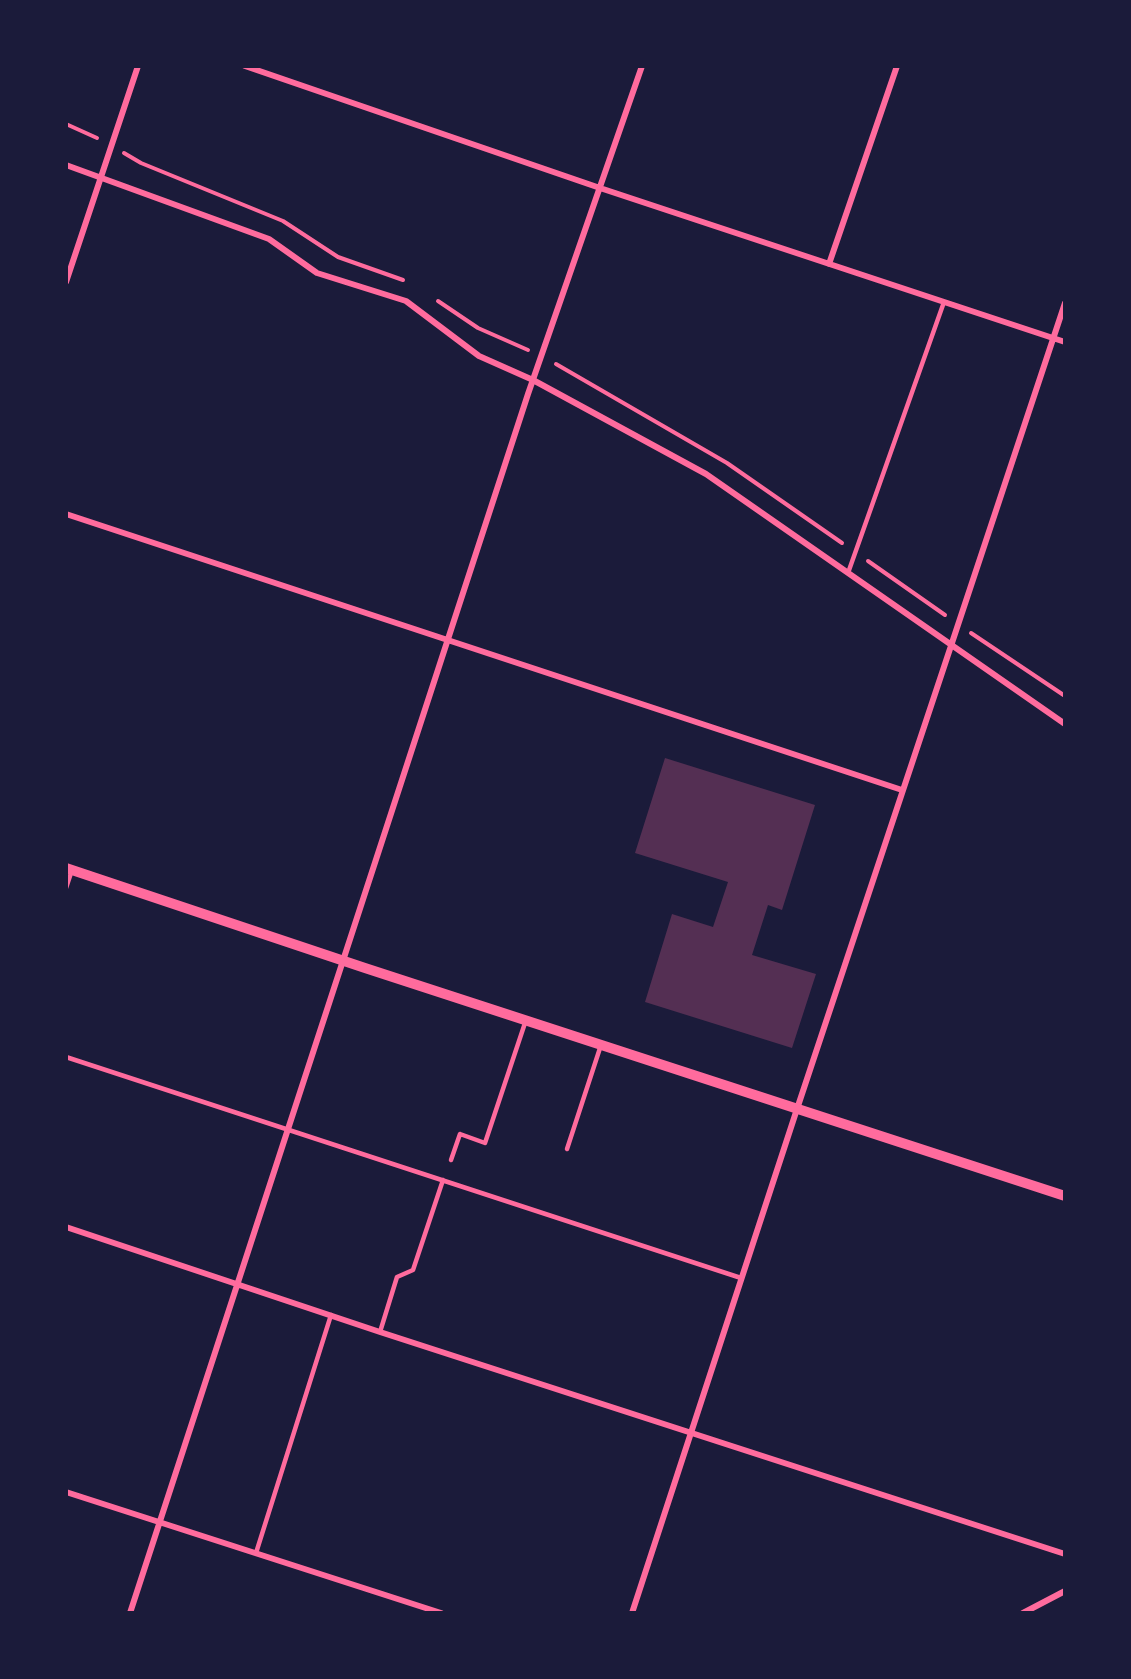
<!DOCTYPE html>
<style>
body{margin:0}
#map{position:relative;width:1131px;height:1679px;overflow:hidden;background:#1b1b3a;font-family:"Public Sans",sans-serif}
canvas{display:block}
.frame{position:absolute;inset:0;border:68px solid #1b1b3a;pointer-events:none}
</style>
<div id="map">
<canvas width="1131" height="1679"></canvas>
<div class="frame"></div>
</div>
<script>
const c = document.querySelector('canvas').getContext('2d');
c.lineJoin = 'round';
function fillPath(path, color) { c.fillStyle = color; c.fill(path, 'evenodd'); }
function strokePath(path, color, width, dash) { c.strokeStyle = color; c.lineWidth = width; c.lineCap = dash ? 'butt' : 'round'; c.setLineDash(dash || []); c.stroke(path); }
const building = new Path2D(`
 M665,758L815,805L782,910L768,905L752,955L816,974L792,1048L645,1002L672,914L713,927L728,882L635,853Z`);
const path = new Path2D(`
 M66,124L97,138
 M124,153L141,163L283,221L338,257L403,280
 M438,301L478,328L528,350
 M556,364L727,463L842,543
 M868,561L945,615
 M971,633L1065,696`);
const service = new Path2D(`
 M848,573L944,302
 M66,888L72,870
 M66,1057L741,1278
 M567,1149L601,1045
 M451,1160L460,1134L485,1143L526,1020
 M380,1332L397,1277L413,1270L443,1180
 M256,1553L331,1315`);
const minor = new Path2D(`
 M245,66L600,188L1065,342
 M66,165L269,239L317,273L406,301L479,356L533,380L706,474L1065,724
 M829,264L897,66
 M66,282L138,66
 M66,514L902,790
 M66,1227L380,1332L1065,1554
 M66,1492L441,1613
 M130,1613L528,394L642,66
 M632,1613L797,1109L1065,303
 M1023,1613L1065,1591`);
const tertiary = new Path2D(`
 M66,868L365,968L1065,1196`);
fillPath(building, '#542f53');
strokePath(path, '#ff6b9d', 4);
strokePath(service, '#ff6b9d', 4.5);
strokePath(minor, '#ff6b9d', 6);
strokePath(tertiary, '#ff6b9d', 10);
</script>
